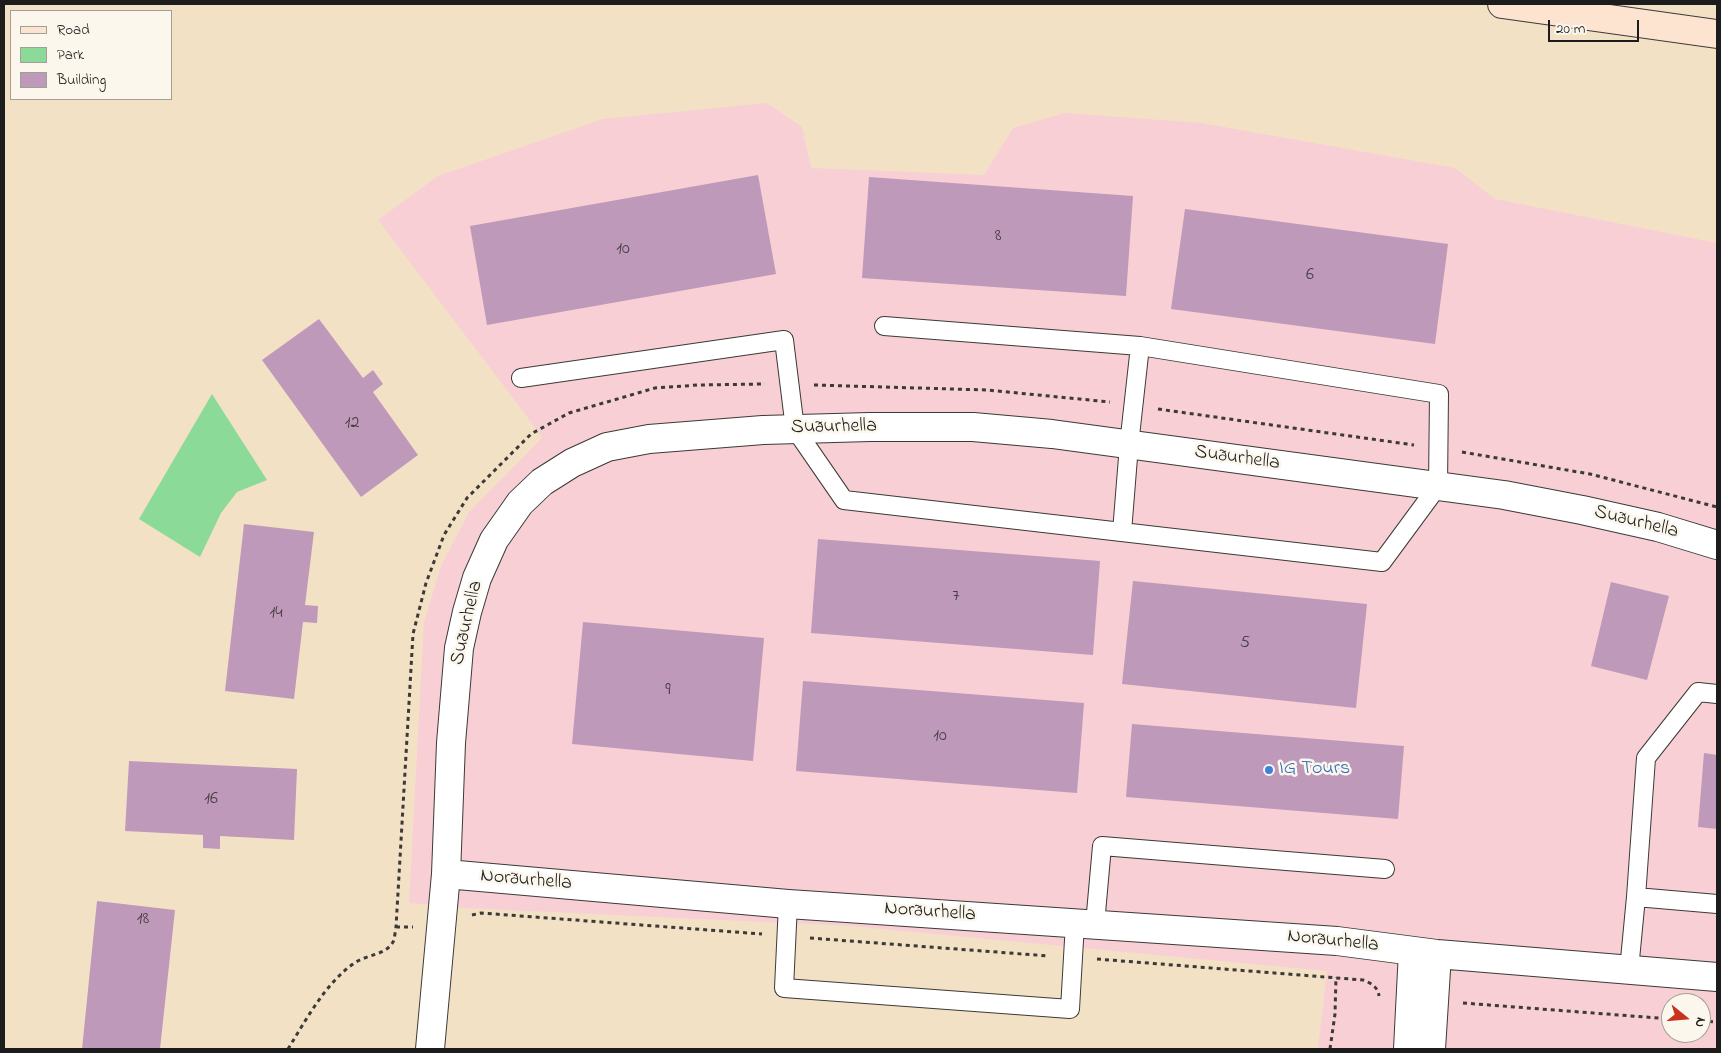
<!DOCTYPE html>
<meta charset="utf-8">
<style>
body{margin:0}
#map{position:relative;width:1721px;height:1053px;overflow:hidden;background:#f3e1c6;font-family:"Indie Flower",sans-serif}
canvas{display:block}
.frame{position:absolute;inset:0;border:5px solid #1c1c1c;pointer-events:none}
.legend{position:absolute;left:10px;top:10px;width:162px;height:90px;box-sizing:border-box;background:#fbf7ec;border:1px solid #a29f99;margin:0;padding:6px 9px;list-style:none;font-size:15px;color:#1c1c1c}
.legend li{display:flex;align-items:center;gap:10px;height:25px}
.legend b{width:25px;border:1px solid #a29f99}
.north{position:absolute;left:1661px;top:993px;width:50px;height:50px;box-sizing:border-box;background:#fbf7ec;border:1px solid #a29f99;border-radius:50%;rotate:107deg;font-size:14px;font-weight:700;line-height:20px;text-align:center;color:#1c1c1c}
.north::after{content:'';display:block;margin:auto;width:18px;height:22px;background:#c8321e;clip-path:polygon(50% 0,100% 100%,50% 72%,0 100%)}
.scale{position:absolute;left:1548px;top:20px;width:91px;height:22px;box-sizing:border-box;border:2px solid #1c1c1c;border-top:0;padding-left:6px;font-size:15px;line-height:18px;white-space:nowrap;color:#1c1c1c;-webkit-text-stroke:4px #fbf7ec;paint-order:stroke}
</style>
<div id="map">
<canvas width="1721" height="1053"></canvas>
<div class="frame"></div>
<ul class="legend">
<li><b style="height:6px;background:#fde4d1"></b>Road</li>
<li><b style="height:14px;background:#8cda98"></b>Park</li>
<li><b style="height:14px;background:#bf99b9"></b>Building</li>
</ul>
<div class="north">N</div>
<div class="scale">20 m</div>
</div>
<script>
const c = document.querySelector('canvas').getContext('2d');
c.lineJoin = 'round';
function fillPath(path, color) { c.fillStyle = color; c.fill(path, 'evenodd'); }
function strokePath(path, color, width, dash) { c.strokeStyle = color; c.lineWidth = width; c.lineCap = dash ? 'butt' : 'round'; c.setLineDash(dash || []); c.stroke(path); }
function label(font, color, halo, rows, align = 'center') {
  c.font = font + ' "Indie Flower",sans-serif'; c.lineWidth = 5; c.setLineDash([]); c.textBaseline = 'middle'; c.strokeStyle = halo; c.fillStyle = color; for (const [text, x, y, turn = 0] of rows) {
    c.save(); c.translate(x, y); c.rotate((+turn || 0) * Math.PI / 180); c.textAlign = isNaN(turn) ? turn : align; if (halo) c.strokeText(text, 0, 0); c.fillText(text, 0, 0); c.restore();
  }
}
const built = new Path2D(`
 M767,103L802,127L811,168L984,175L1013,128L1065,113L1201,123L1455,168L1495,199L1717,243V1049H1318L1327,971L850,926L465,908L409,903L424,622L441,566L469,512L542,438L531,422L378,220L438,176L603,119ZM1671,1003H1701V1033H1671Z`);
const green = new Path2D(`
 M212,394L267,480L237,492L221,513L200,557L139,519Z`);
const building = new Path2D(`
 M758,175L776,274L487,325L470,226Z
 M869,177L1133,196L1126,296L862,278Z
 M1185,209L1448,244L1435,344L1171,309Z
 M319,319L363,378L373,370L383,384L373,392L418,455L361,497L262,360Z
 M244,524L314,532L305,605L318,606L317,623L303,622L294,699L225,691Z
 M818,539L1100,561L1093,655L811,633Z
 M1133,581L1367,604L1356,708L1122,684Z
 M1611,582L1669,596L1647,680L1591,666Z
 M583,622L764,638L753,761L572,744Z
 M803,681L1084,703L1077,793L796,771Z
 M1132,724L1404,746L1398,819L1126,797Z
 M1704,753L1717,755V829L1698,827Z
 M129,761L297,769L294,840L220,836V849L203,848V835L125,831Z
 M97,901L175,910L160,1049H82Z`);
const path = new Path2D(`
 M814,385L987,390L1110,402
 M1158,409L1414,445
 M1462,452L1590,474L1717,507
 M472,915L481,913L762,934
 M396,927H413
 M810,938L1049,956
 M1097,959L1363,980C1371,983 1378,987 1379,996
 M1463,1003L1671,1019
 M1701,1021L1717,1022
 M288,1049C306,1020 325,984 353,964C366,954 385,956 393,942C395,938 395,931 396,927L413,634L426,583L444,535L467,498L531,434L569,413L655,388L698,385L765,384
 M1330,1049L1335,1014L1336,977`);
const lane = new Path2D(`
 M521,378L784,340L795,429L844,500L1382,562L1438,486L1439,394L1140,346L884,326
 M1122,532L1129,445L1140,346
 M1636,897L1646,758L1698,692L1717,694
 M788,904L784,988L1070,1009L1075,923
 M1095,924L1102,846L1385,869
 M1629,970L1636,897L1717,904`);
const street = new Path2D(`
 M446,874L788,904L1337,941L1437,954L1717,977
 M430,1049L446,874L451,743L459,648L467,612L477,578L494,540L520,503L542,482L572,463L607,447L649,439L763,430L870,427H973L1052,434L1504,495L1582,510L1658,527L1717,545
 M1408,1049L1413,951
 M1431,1049L1437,954`);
const secondary = new Path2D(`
 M1502,4L1717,34`);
const markers = [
 [1269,770,5,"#3f7fe0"]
];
const numberNames = [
 ["8",998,237],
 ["10",623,250],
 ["6",1310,276],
 ["12",352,424],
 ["7",956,597],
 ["14",276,614],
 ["5",1245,644],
 ["9",668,691],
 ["10",940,737],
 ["16",211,800],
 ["18",143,920]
];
const streetNames = [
 ["Suðurhella",834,428,-1],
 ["Suðurhella",1237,459,8],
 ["Suðurhella",1636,523,14],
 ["Suðurhella",468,623,-77],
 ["Norðurhella",526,881,5],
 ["Norðurhella",930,913,4],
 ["Norðurhella",1333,942,6]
];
const shopNames = [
 ["IG Tours",1279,770]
];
fillPath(built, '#f7cfd5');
fillPath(green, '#8cda98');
fillPath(building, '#bf99b9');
strokePath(lane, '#3c3a36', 20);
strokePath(street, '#3c3a36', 30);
strokePath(secondary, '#3c3a36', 30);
strokePath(path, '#3c3a36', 3, [4, 4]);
strokePath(lane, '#fff', 18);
strokePath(street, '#fff', 28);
strokePath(secondary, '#fde4d1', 28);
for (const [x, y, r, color] of markers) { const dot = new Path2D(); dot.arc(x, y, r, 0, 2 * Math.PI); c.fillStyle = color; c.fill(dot); strokePath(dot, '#fbf7ec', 2); }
label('18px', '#453b43', null, numberNames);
label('20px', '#1c1c1c', '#fbf7ec', streetNames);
label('20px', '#366cbe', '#fbf7ec', shopNames, 'left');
</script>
